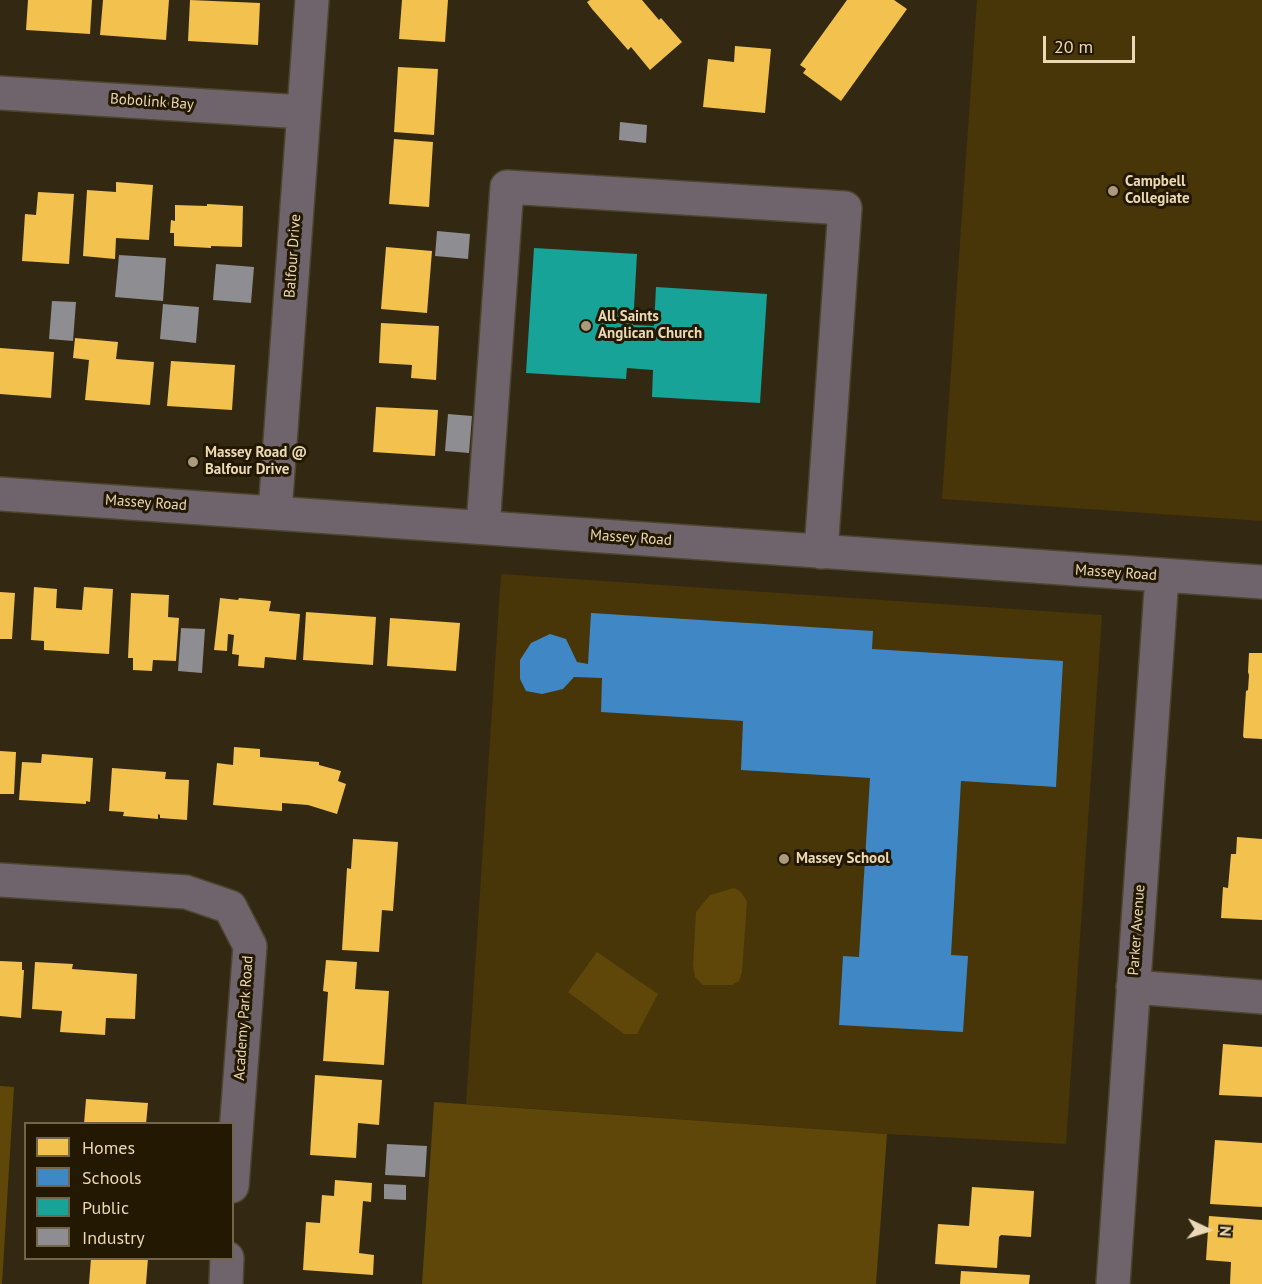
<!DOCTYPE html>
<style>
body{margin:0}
#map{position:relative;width:1262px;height:1284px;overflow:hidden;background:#332912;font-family:"PT Sans",sans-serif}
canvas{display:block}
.legend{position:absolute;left:24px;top:1122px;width:210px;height:138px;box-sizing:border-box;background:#231802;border:2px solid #73654a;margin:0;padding:8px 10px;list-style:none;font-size:18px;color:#ebd9b5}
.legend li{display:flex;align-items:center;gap:12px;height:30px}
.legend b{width:30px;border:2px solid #73654a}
.north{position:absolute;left:1178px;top:1200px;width:60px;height:60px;-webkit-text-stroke:4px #231802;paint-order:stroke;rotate:94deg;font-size:16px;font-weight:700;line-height:24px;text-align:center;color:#ebd9b5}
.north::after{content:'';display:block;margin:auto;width:21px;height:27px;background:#ebd9b5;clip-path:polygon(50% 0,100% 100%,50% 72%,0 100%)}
.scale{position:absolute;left:1043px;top:36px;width:92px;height:27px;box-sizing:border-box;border:3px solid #ebd9b5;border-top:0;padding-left:8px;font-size:18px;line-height:21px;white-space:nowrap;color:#ebd9b5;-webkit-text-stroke:4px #231802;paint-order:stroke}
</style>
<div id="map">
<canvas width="1262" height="1284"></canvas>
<ul class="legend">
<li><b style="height:16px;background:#f2c14e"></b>Homes</li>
<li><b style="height:16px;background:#3f88c5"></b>Schools</li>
<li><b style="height:16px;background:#17a398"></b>Public</li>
<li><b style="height:16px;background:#8d8d92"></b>Industry</li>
</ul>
<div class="north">N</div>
<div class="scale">20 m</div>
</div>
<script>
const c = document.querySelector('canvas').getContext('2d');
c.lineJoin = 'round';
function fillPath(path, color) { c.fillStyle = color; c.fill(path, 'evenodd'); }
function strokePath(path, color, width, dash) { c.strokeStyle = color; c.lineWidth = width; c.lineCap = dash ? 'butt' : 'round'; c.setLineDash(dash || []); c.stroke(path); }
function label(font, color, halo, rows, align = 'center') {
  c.font = font + ' "PT Sans",sans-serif'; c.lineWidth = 6; c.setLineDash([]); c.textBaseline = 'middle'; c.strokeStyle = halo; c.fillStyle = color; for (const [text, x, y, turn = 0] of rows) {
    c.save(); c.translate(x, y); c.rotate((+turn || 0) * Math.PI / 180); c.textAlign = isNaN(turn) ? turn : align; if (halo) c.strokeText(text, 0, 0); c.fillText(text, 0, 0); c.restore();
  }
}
const built = new Path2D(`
 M977,0H1262V521L942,499Z
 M501,574L1102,615L1066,1144L887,1134L466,1104Z`);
const green = new Path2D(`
 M734,888L740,891L747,901L742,972L739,981L732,985H703L695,977L693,965L696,912L710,895Z
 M597,952L658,994L637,1034H624L568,992Z
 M0,1086L14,1087L2,1284H0Z
 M434,1102L887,1134L876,1284H422Z`);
const homes = new Path2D(`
 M28,0H92L90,34L26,30Z
 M103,0H169L166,40L100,35Z
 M190,0L260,3L258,45L188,41Z
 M402,0H448L445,42L399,39Z
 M590,0H642L659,20L661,18L682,42L650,70L631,47L628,50L592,9L587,2Z
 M847,0H894L907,9L841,101L803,73L806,69L800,65Z
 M735,46L771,49L765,113L703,107L708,59L734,62Z
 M398,67L438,69L434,135L394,132Z
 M394,139L433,142L429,207L389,204Z
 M116,182L153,185L149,240L116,238L115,259L83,256L87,190L116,192Z
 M38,192L74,194L69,264L22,261L25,214L36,215Z
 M207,204L243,206L242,247L211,246V248L174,246V233H170L171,220L175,221V205L207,206Z
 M386,247L432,251L427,313L381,309Z
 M381,323L439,326L436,380L411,378L412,365L379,363Z
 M75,338L118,342L116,359L154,362L150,405L85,400L89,360L73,358Z
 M0,348L54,352L51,398L0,394Z
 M171,361L235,365L232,410L167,406Z
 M376,407L438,410L435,456L373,452Z
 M34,587L57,589L56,608L82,610L84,587L113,589L109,654L44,650V641L31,640Z
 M0,592L15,593L12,639H0Z
 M131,593L169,595L168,617L179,618L176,661L153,660L152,671L133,670V658H128Z
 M220,598L238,600L239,598L271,601L269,611L300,614L296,660L265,657L264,668L238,666L239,655L232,654L234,635L228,634L227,651L214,650Z
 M306,612L376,617L373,665L303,660Z
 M390,618L460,623L456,671L387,666Z
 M1249,653H1262V739L1244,738L1243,736L1246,691L1248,690L1249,675L1248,672Z
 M234,747L260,749V757L319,762V765L341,771L338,781L346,784L337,814L308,805L282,803V811L213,805L217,763L233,765Z
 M0,751L16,752L14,794H0Z
 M42,754L93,758L90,802L86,801V804L19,800L22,762L41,763Z
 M112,768L166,772L165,779L189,780L187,820L160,818V815L158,814V819L123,816L124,812L109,811Z
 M1237,837L1262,839V920L1221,918L1223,887L1228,888L1231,854H1236Z
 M353,839L398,842L393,911L382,910L379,952L342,950L347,868L351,869Z
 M326,960L357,962L355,989L389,991L384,1065L323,1061L328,992L323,991Z
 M0,961L22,962V970H24L21,1018L0,1016Z
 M35,962L73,964L72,969L137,974L135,1019L106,1018L105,1035L60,1032L62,1011L32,1009Z
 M1223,1044L1262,1047V1097L1219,1095Z
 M315,1075L382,1080L379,1125L358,1123L356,1158L310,1155Z
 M86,1099L148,1103L146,1124H84Z
 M1215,1140L1262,1143V1207L1210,1204Z
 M335,1180L372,1183L371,1202L363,1201L359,1253L374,1255L373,1275L303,1270L306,1222L320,1223L322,1195L334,1196Z
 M972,1187L1034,1191L1031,1237L1001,1235L999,1237L997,1268L935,1264L938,1224L969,1226Z
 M1209,1216L1262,1220V1284H1230L1231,1262L1206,1260Z
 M91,1258H148L146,1284H89Z
 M961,1271L1030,1275L1029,1284H960Z`);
const schools = new Path2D(`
 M591,613L873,631L872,649L1063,661L1056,787L961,781L951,955L968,956L963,1032L839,1025L843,956L859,957L870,778L741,770L743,721L601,712L602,678L574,677L563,689L542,694L526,691L520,679V660L531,643L550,634L566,639L577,662L588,664Z`);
const public = new Path2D(`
 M534,248L637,254L633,325L654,326L656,287L767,294L760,403L652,397L653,370L627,368L626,379L526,373Z`);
const industry = new Path2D(`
 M620,122L647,125L646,143L619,140Z
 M437,231L470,234L468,259L435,256Z
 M119,255L166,258L163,301L115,297Z
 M216,264L254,267L251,303L213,300Z
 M52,301L76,302L73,341L49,339Z
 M163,304L199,307L196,343L160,339Z
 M448,414L472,416L469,453L445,451Z
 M181,628L205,629L202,673L178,671Z
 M387,1144L427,1146L425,1177L385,1175Z
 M384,1184L406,1185V1200L384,1199Z`);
const minor = new Path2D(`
 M0,93L303,112
 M0,494L1262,582
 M275,512L312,0
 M483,527L507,187L845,208L821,552
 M0,880L186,892L230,907L250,946L232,1186
 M1133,987L1262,997
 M226,1284L227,1258
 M1113,1284L1162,576`);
const markers = [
 [1113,191,6,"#ab9b7c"],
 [586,326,6,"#ab9b7c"],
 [193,462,6,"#ab9b7c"],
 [784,859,6,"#ab9b7c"]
];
const streetNames = [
 ["Bobolink Bay",152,102,4],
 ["Balfour Drive",293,256,-86],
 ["Massey Road",146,503,4],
 ["Massey Road",631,538,4],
 ["Massey Road",1116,573,4],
 ["Parker Avenue",1137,930,-86],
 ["Academy Park Road",244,1018,-86]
];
const poiNames = [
 ["Campbell",1125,182],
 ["Collegiate",1125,199],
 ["All Saints",598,317],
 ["Anglican Church",598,334],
 ["Massey Road @",205,453],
 ["Balfour Drive",205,470],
 ["Massey School",796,859]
];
fillPath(built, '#483508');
fillPath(green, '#5f4609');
fillPath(homes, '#f2c14e');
fillPath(schools, '#3f88c5');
fillPath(public, '#17a398');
fillPath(industry, '#8d8d92');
strokePath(minor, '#4e442f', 36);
strokePath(minor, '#6f646b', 33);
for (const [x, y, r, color] of markers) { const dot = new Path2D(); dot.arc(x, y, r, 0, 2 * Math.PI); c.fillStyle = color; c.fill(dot); strokePath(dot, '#231802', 2); }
label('15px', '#ebd9b5', '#231802', streetNames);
label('bold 15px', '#ebd9b5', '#231802', poiNames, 'left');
</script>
